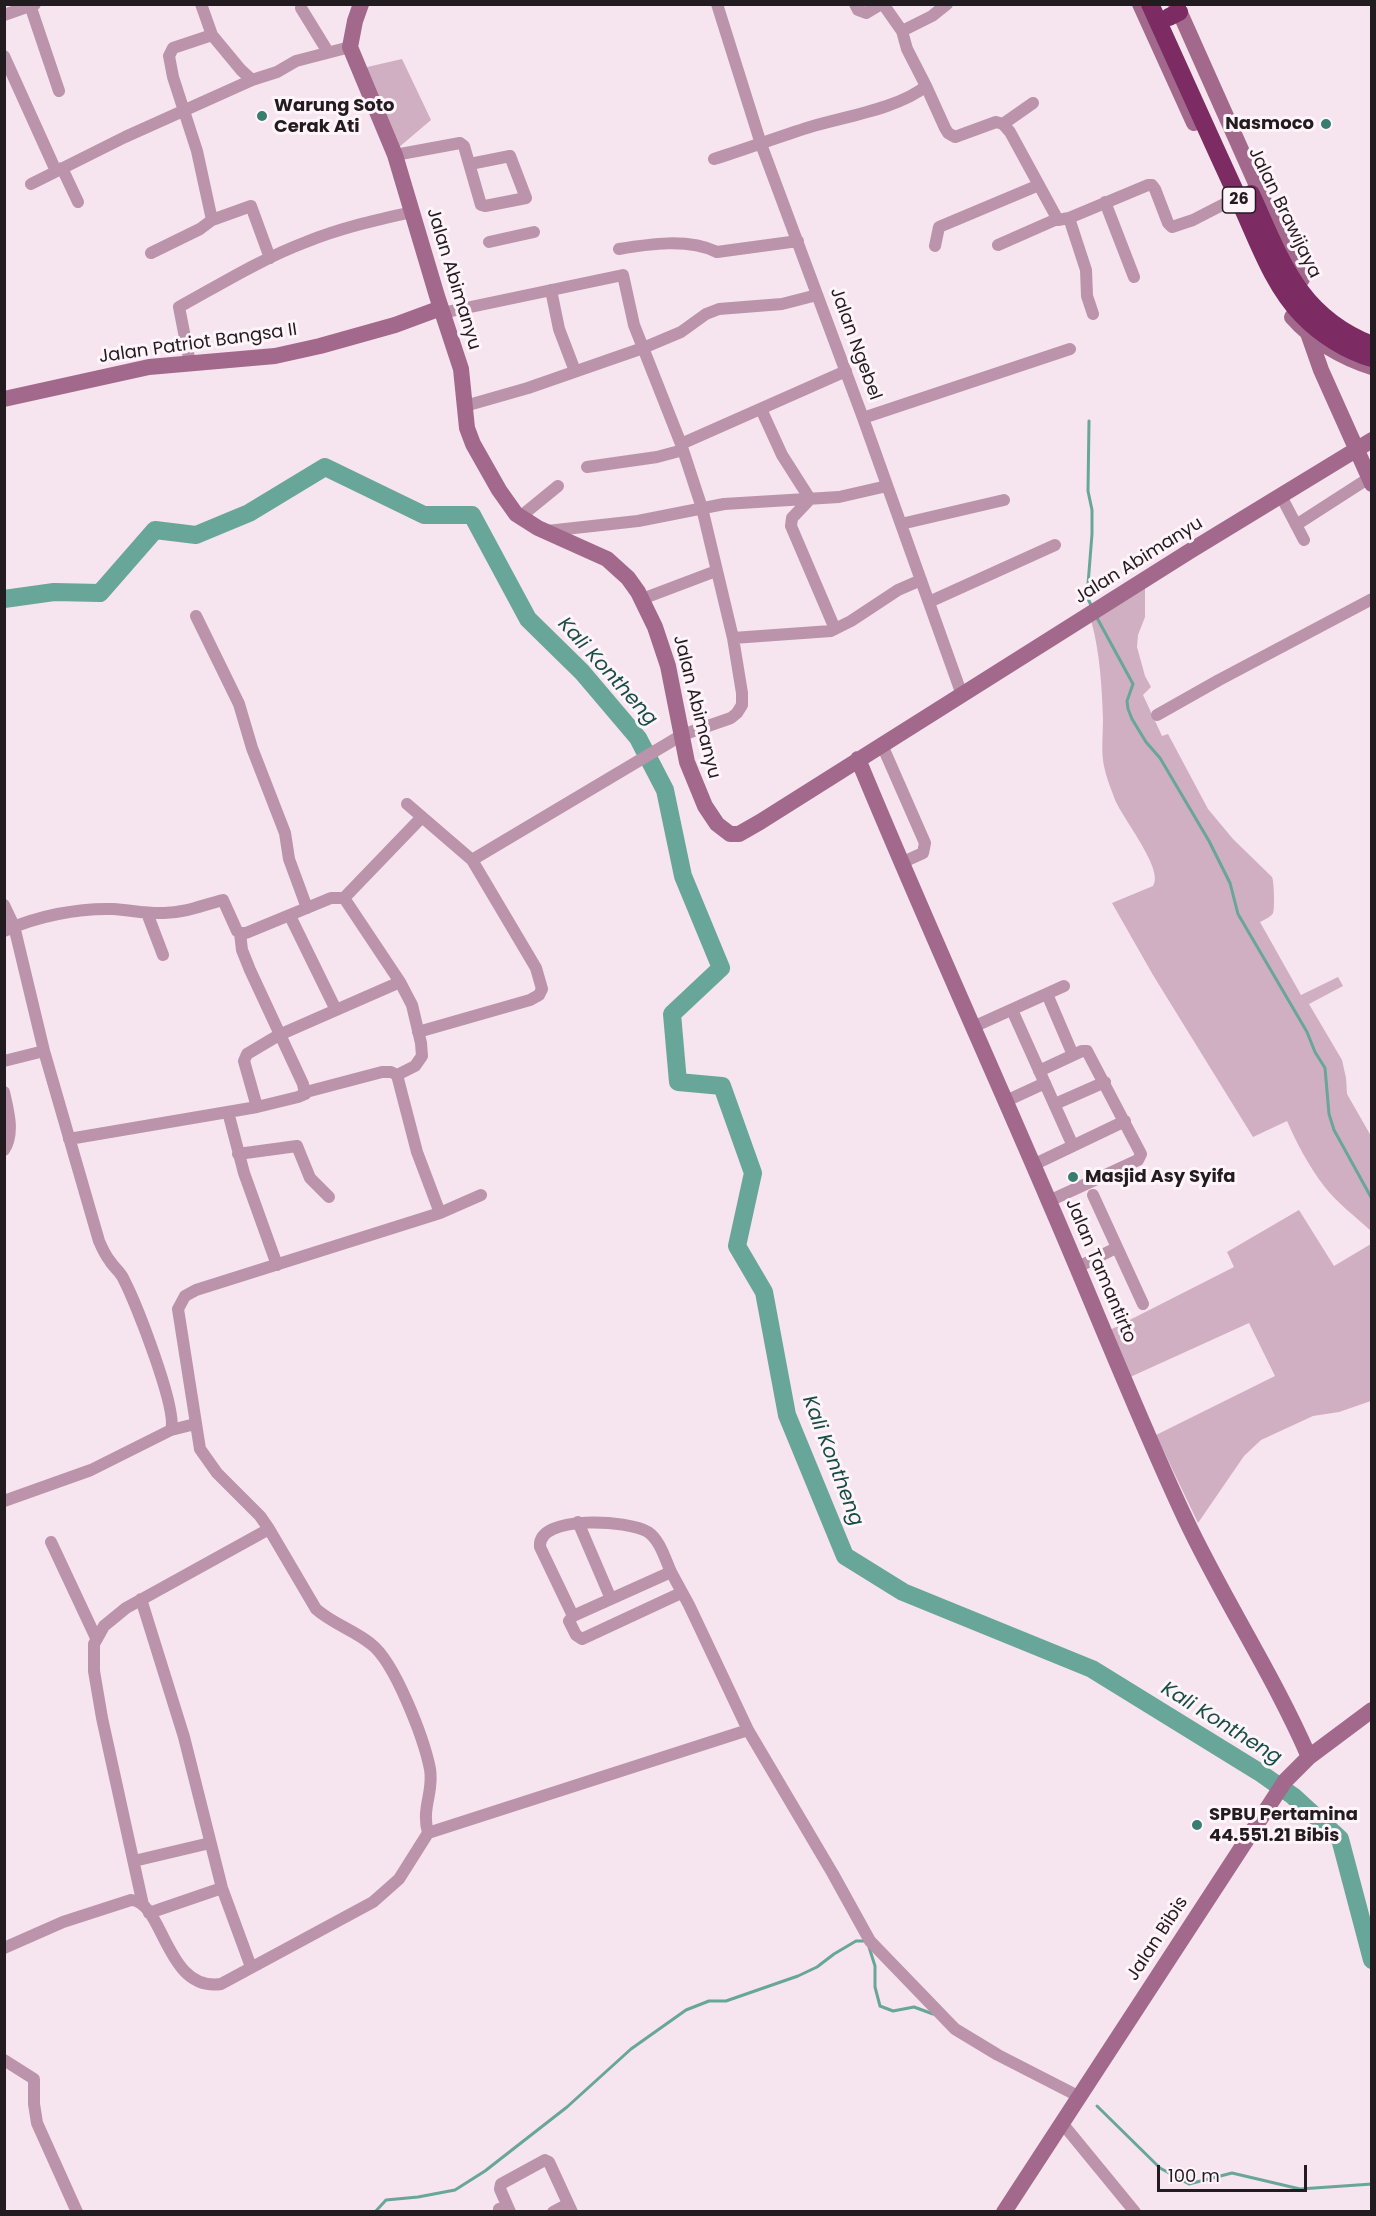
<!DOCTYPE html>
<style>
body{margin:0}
#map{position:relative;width:1376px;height:2216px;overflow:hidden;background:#f6e4ee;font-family:Poppins,sans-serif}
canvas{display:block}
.frame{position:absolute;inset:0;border:6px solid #221b1f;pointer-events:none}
.scale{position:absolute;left:1157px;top:2165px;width:150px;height:27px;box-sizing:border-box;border:3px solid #221b1f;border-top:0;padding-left:8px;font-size:18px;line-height:21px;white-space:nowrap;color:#221b1f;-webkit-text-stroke:4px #fff4fa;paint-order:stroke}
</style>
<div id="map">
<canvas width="1376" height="2216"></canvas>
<div class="frame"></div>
<div class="scale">100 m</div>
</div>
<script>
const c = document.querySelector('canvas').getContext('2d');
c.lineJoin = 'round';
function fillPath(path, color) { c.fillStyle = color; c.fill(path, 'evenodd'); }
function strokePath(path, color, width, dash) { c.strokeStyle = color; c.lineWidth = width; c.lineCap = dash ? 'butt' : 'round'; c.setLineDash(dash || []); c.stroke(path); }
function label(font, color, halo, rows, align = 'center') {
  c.font = font + ' Poppins,sans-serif'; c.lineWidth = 6; c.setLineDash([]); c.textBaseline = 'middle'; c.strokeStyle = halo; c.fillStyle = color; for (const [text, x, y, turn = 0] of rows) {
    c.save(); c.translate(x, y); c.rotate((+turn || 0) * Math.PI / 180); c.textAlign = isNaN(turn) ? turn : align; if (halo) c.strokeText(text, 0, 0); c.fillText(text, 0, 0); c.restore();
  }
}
const green = new Path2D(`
 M402,59L431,120L398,148L363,68Z
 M1145,587V617L1138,635L1137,647L1145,676L1151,687L1143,695L1162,736L1168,734L1208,809L1233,839L1272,877C1274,881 1275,909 1273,913C1271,917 1264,920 1260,922L1301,995L1338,977L1343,986L1309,1004L1342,1060L1346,1078L1347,1094L1371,1136V1231C1356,1217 1337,1203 1324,1186C1309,1166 1297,1144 1287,1121L1253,1137L1153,975L1112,903L1153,886C1165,869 1120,816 1114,797C1110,787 1106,776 1104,766C1101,752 1103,735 1103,720C1102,688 1100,652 1091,620Z
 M1299,1210L1334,1266L1371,1244V1401L1339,1412L1313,1416L1261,1440L1244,1456L1198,1523L1156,1435L1275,1376L1249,1323L1128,1378L1108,1331L1234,1267L1227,1252Z`);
const stream = new Path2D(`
 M1089,421L1088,491L1092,510V534L1087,597L1092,607
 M1096,616L1133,684L1127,701L1128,709L1132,719L1146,742L1160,758L1209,841L1230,883L1238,914L1307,1032L1315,1052L1325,1068L1329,1114L1334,1130L1372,1199
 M869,1947L875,1966V1987L880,2006L893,2011L914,2007L933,2014
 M1097,2106L1160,2168L1189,2184L1232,2173L1300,2189L1372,2184
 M375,2212L386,2200L418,2197L455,2190L485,2171L567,2107L631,2049L686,2010L709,2001H726L798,1976L817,1967L834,1954L856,1941H865`);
const river = new Path2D(`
 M4,599L54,592L100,593L155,530L196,535L249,513L325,467L424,515H472L528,619L582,672L638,738L665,790L683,876L721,968L672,1014L678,1082L722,1086L753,1173L737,1246L764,1292L787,1415L845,1556L903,1592L1092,1669L1259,1772L1293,1796L1340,1839L1372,1960`);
const street = new Path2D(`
 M201,4L212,35L241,70L252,80
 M717,4L761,144L863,418L962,695
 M855,4L858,10L866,13L881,4
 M883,4L902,31
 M30,5L59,91
 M301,8L328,52
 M4,15L35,4
 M4,56L56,171
 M926,86L907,49L902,31L932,16L947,4
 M1003,124L1033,103
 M395,155L460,143L464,146L481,205L485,206L526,198L510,156L470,164
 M714,159C746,149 778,137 810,127C843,117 900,108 926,86L945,128L948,133L955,137L996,122L1003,124L1010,132L1058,220L1069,218L1148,185H1152L1155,189L1168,223L1172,227L1193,220L1230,201
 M62,168L78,202
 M31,184L125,137L252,80L277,72L296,61L350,47
 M1105,202L1134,277
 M1069,218L1086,270L1087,296L1093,314
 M212,220L197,151L173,77L169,56L173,48L212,35
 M489,242L534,232
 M998,245L1057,219
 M935,246L939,227L1039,185
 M619,249C649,244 688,238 717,252L798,241
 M151,253L200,229L212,220L251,206L270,258
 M551,290L559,329L575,371
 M442,313L623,275L634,325L681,444L702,508L733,638L742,693V705L737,713L731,718L682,735L472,860
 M190,363L179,307C221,284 261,259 306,242C340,228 376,220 412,212
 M465,406L528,388L643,348L681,332L706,314L719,309L782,304L817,295
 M761,409L782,455L810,499L792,518L791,526L835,629
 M863,418L1070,349
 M681,444L846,371
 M587,467L657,457L683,450
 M1281,496L1304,540
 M520,517L558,486
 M901,524L1004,500
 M1296,525L1369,478
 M547,531L638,521L724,504L839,497L887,486
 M642,599L716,571
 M929,602L1055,545
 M196,616L239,704L252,748L285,833L289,859L307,908
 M733,638L831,631L851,621L898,590L921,580
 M1157,715L1219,680L1372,599
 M882,745L925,843L923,853L901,863
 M407,804L472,860L536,968L542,989L539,995L530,1000L418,1032
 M344,898L422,817
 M4,905L14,926L44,1051L99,1241C102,1248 105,1255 110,1261C114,1268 121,1272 124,1280C136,1303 178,1410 171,1430
 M147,913L163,955
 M290,916L336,1010
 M4,931C37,916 78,908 113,909C130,910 147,914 164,913C185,913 203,905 223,900L237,931L240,933H246L331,898H344L400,982L412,1005L421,1043L422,1056L415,1066L397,1075
 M1047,994L1073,1055
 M1012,1010L1073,1146
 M973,1027L1064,986
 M4,1061L44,1051
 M1039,1071L1082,1051H1087L1141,1154L1138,1160L1049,1201
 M4,1092C8,1110 15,1133 4,1150
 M306,1092L382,1072H391L397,1075L417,1152L440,1213
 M1006,1101L1045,1083
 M1055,1104L1105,1082
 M257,1107L244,1061L247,1054L279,1035L400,982
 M228,1112L244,1173L277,1265
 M69,1139L257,1107L298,1097L305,1094L303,1084L250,970L242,950L240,933
 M238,1154L297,1146L310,1178L329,1197
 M1033,1165L1125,1121
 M1093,1195L1143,1304
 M1076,1268L1116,1248
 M4,1501L91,1470L171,1430L195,1424
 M578,1522L611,1599
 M51,1542L96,1638
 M681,1593L582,1639L576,1635L569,1621L573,1616L671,1572L689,1605L748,1730L833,1874L870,1941L955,2029L998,2055L1078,2096
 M141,1599L184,1737L222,1888L251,1967
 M573,1616L540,1547C537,1514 629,1520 648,1532C660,1540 665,1559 671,1572
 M428,1833C421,1807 434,1793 430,1769C424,1739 395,1662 371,1644C354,1630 333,1624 316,1609L269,1529L260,1516L217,1473L200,1449L178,1309L185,1296L196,1290L440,1213L481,1195
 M134,1861L210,1843
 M143,1905L102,1718L94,1671V1644L104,1626L126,1608L269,1529
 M149,1913L222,1888
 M4,1948L63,1922L131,1900C164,1901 165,1992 221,1984L373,1902L399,1879L428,1833L748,1730
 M4,2060L34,2079V2104L37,2123L77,2212
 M1062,2123L1135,2212
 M499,2209L500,2212
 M510,2212L500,2189L501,2184L545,2160L549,2162L572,2212
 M553,2212L568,2204`);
const secondary = new Path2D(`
 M361,4L355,21L350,47L395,155L437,296L461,369L467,428L473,444L499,490L516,514L538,528L607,559L628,578L638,592L655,627L668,666L687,762L705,806L717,824L730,834H739L760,822L1190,551L1372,440
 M1140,4L1194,123
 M1176,4L1275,226L1302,279
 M1292,317C1312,340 1342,358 1372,367
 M1308,333L1321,370L1372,484
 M4,399L149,367L275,356L320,346L395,325L441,308
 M858,759C919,907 985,1052 1048,1199C1094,1305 1136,1413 1185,1518C1223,1599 1273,1674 1309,1757
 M1004,2212L1285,1781L1309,1757L1372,1710`);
const highway = new Path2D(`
 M1150,4C1180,70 1209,135 1239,200C1257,238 1272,284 1302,315C1320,334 1347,351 1372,358
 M1169,17L1179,12
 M1251,194C1281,260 1298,316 1372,345`);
const markers = [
 [262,116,6,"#397c70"],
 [1326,124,6,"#397c70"],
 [1073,1177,6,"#397c70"],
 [1197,1825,6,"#397c70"]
];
const shields = [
 [1239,200,33]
];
const shieldNames = [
 ["26",1239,200]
];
const poiNames = [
 ["Warung Soto",274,106],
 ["Cerak Ati",274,127],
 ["Nasmoco",1314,124,"right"],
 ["Masjid Asy Syifa",1085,1177],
 ["SPBU Pertamina",1209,1815],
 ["44.551.21 Bibis",1209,1836]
];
const streetNames = [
 ["Jalan Brawijaya",1284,213,64],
 ["Jalan Abimanyu",453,279,73],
 ["Jalan Patriot Bangsa II",198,344,-8],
 ["Jalan Ngebel",855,344,70],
 ["Jalan Abimanyu",1139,561,-32],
 ["Jalan Abimanyu",696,707,76],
 ["Jalan Tamantirto",1100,1271,67],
 ["Jalan Bibis",1158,1939,-57]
];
const waterNames = [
 ["Kali Kontheng",607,672,48],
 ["Kali Kontheng",832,1461,69],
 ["Kali Kontheng",1221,1724,32]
];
fillPath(green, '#d1afc3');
strokePath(stream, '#67a699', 3);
strokePath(river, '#67a699', 18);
strokePath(street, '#bb93ab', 12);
strokePath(secondary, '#a2698c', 16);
strokePath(highway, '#7c2c63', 18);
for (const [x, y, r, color] of markers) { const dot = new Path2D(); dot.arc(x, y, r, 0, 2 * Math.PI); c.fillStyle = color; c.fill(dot); strokePath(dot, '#fff4fa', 2); }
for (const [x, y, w] of shields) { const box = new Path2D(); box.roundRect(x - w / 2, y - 13, w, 26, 4.5); c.fillStyle = '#fff4fa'; c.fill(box); strokePath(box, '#221b1f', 1.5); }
label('bold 16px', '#221b1f', null, shieldNames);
label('bold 18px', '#221b1f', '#fff4fa', poiNames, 'left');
label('18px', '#221b1f', '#fff4fa', streetNames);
label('italic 20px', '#164d44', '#fff4fa', waterNames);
</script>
